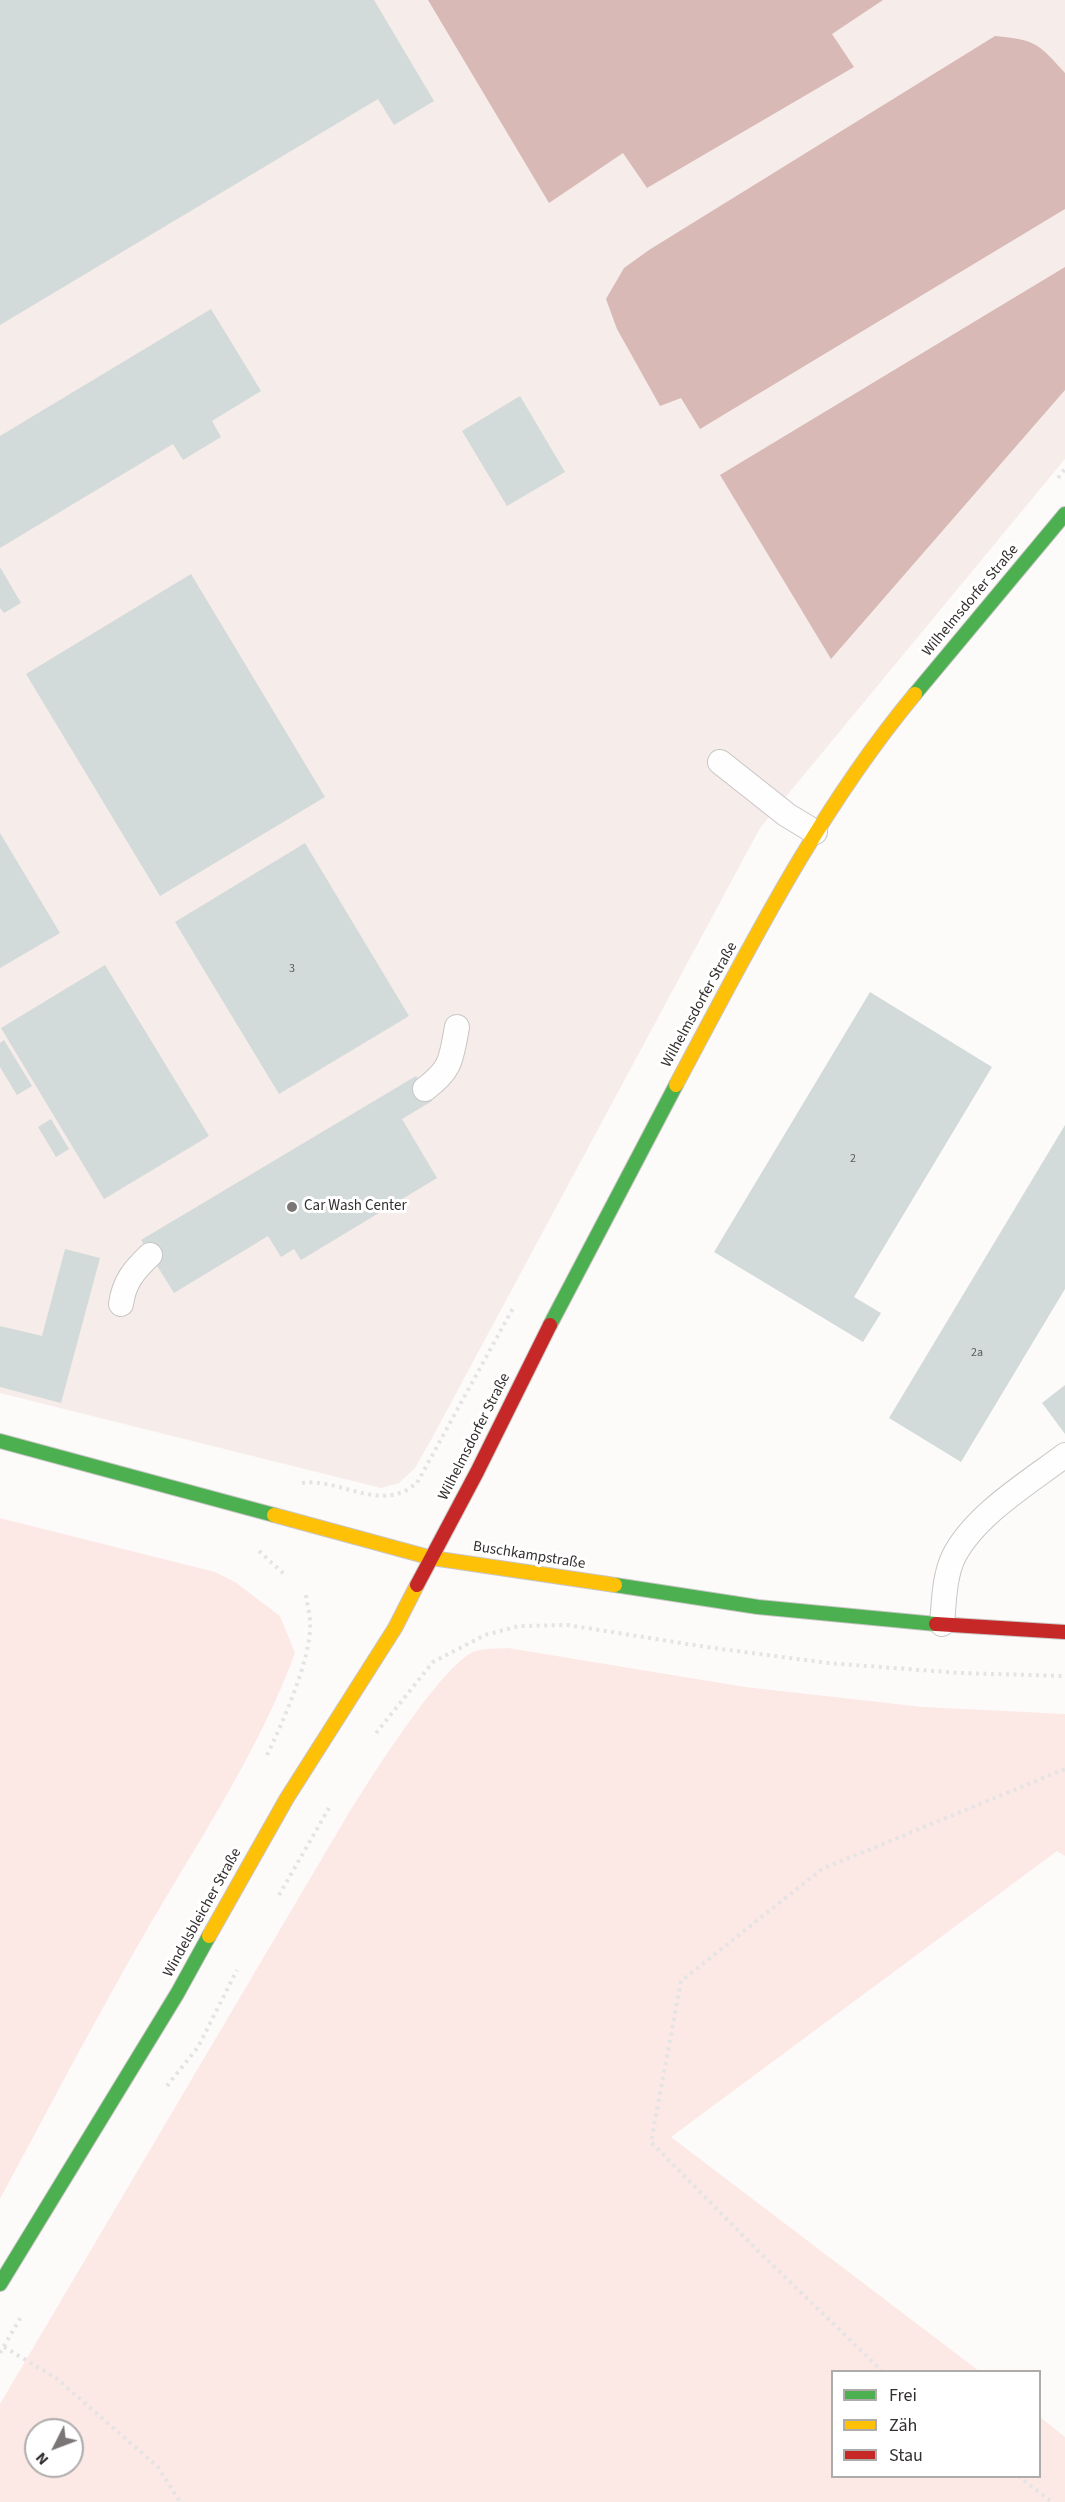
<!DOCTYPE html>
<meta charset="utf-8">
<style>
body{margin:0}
#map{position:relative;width:1065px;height:2502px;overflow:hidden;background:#fdfbfa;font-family:"Source Sans 3",sans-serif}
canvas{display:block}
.legend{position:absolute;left:831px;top:2370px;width:210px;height:108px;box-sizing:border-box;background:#fff;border:2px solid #adacab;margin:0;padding:8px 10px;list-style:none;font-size:18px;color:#332f2e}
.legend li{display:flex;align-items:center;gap:12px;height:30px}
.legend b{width:30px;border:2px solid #adacab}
.north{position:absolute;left:24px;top:2418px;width:60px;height:60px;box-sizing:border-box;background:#fff;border:2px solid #adacab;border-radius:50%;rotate:228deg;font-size:16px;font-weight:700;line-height:24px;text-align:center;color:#332f2e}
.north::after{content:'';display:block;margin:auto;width:21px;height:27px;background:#7a7675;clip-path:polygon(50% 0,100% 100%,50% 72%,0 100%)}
</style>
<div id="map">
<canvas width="1065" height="2502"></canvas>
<ul class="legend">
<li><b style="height:8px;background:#4caf50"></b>Frei</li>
<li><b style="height:8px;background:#ffc107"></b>Zäh</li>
<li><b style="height:8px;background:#c62828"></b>Stau</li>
</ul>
<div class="north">N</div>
</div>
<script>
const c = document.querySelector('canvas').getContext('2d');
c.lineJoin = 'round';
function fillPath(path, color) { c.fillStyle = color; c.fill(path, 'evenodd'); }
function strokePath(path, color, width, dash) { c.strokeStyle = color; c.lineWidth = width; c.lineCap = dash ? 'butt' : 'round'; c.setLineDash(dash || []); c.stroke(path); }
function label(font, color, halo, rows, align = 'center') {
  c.font = font + ' "Source Sans 3",sans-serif'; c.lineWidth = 6; c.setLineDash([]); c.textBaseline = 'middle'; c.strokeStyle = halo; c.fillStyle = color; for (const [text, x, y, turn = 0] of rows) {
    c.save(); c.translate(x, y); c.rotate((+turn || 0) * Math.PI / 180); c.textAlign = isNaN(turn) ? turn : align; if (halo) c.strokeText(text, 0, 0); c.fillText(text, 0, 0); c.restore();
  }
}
const built = new Path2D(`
 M0,0H1065V459L760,828L431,1440L415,1468L399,1483L381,1488L0,1393Z`);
const green = new Path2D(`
 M0,1518L215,1572L235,1582L280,1616L295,1653C260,1748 203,1834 152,1921C99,2012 50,2106 0,2199Z
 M508,1648L745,1687L923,1707L1065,1714V1856L1057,1851L671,2137L979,2371L832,2372V2476H1040V2417L1065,2437V2502H0V2404L347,1816C367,1784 445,1659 476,1651C485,1648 498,1649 508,1648ZM36,2430H72V2466H36Z`);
const water = new Path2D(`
 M428,0H883L832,34L854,67L647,188L623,153L549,203Z
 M995,36C1036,40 1038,43 1065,73V209L700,429L681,398L660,406L617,329L606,299L624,268L649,250Z
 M1065,267V390L831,659L720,475Z`);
const building = new Path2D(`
 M0,0H374L434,101L394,125L378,99L0,325Z
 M211,309L261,391L212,421L221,437L183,460L173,444L0,548V436Z
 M520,396L565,472L507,506L462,431Z
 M0,567L21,603L4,613L0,608Z
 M191,574L325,797L160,896L26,674Z
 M0,833L60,933L0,968Z
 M305,843L409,1016L279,1094L175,922Z
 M105,965L209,1136L104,1199L1,1028Z
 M870,992L992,1067L854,1297L881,1313L863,1342L714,1252Z
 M4,1040L32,1086L17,1095L0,1067V1043Z
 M416,1076L432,1101L402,1119L437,1178L301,1260L294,1249L281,1257L268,1236L174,1293L141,1240Z
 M51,1119L69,1149L56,1157L38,1127Z
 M1065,1125V1289L961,1462L889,1418Z
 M65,1249L100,1258L61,1403L0,1387V1326L42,1336Z
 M1065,1385V1434L1042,1403Z`);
const path = new Path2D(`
 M1058,478L1065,469
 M302,1483C334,1478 368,1504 400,1493C406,1492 412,1486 417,1483L513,1308
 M259,1551L284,1574
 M376,1733L433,1662L485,1635L519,1626L568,1625L706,1647L828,1663L960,1673L1065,1676
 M267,1755C282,1724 312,1657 310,1623C310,1614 307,1604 306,1595
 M279,1895L329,1808
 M167,2086L198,2047L237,1970
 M4,2347L56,2378L158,2467L180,2502
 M0,2353L22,2315
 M883,2372L755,2248L651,2142L681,1981L822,1869L1065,1769
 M1018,2476L1052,2502`);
const lane = new Path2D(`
 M720,762L787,815L815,832
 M425,1089C452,1069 451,1059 457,1027
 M121,1304C124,1282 134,1270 150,1255
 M942,1624C944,1603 944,1576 954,1556C975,1515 1028,1483 1065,1455`);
const fast = new Path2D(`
 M915,694L1065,514
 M550,1325L676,1085
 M0,1441L274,1515
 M615,1585L758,1607L936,1624
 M0,2284L177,1994L209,1936`);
const slow = new Path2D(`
 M676,1085C748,950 817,812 915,694
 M274,1515L432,1558L615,1585
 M209,1936L287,1798L395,1628L417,1585`);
const jam = new Path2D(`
 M417,1585L477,1472L550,1325
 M936,1624L1065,1632`);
const markers = [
 [292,1207,6,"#7a7675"]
];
const numberNames = [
 ["3",292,969],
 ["2",853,1159],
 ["2a",977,1353]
];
const streetNames = [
 ["Wilhelmsdorfer Straße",971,601,-50],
 ["Wilhelmsdorfer Straße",700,1005,-61],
 ["Wilhelmsdorfer Straße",475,1437,-63],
 ["Buschkampstraße",529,1556,9],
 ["Windelsbleicher Straße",203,1913,-61]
];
const poiNames = [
 ["Car Wash Center",304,1207]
];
fillPath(built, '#f6ecea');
fillPath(green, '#fce8e5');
fillPath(water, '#d8b9b6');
fillPath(building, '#d2dbda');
strokePath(lane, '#c8c5c5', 26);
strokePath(fast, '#c8c5c5', 16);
strokePath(slow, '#c8c5c5', 16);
strokePath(jam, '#c8c5c5', 16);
strokePath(path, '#e4e4e4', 4, [3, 4.5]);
strokePath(lane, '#fffefe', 24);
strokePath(fast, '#4caf50', 14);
strokePath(slow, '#ffc107', 14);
strokePath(jam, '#c62828', 14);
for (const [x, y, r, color] of markers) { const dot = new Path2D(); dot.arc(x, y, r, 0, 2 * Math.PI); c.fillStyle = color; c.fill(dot); strokePath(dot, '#fff', 2); }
label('12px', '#5b5a59', null, numberNames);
label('15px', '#332f2e', '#fff', streetNames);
label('15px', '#332f2e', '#fff', poiNames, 'left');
</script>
